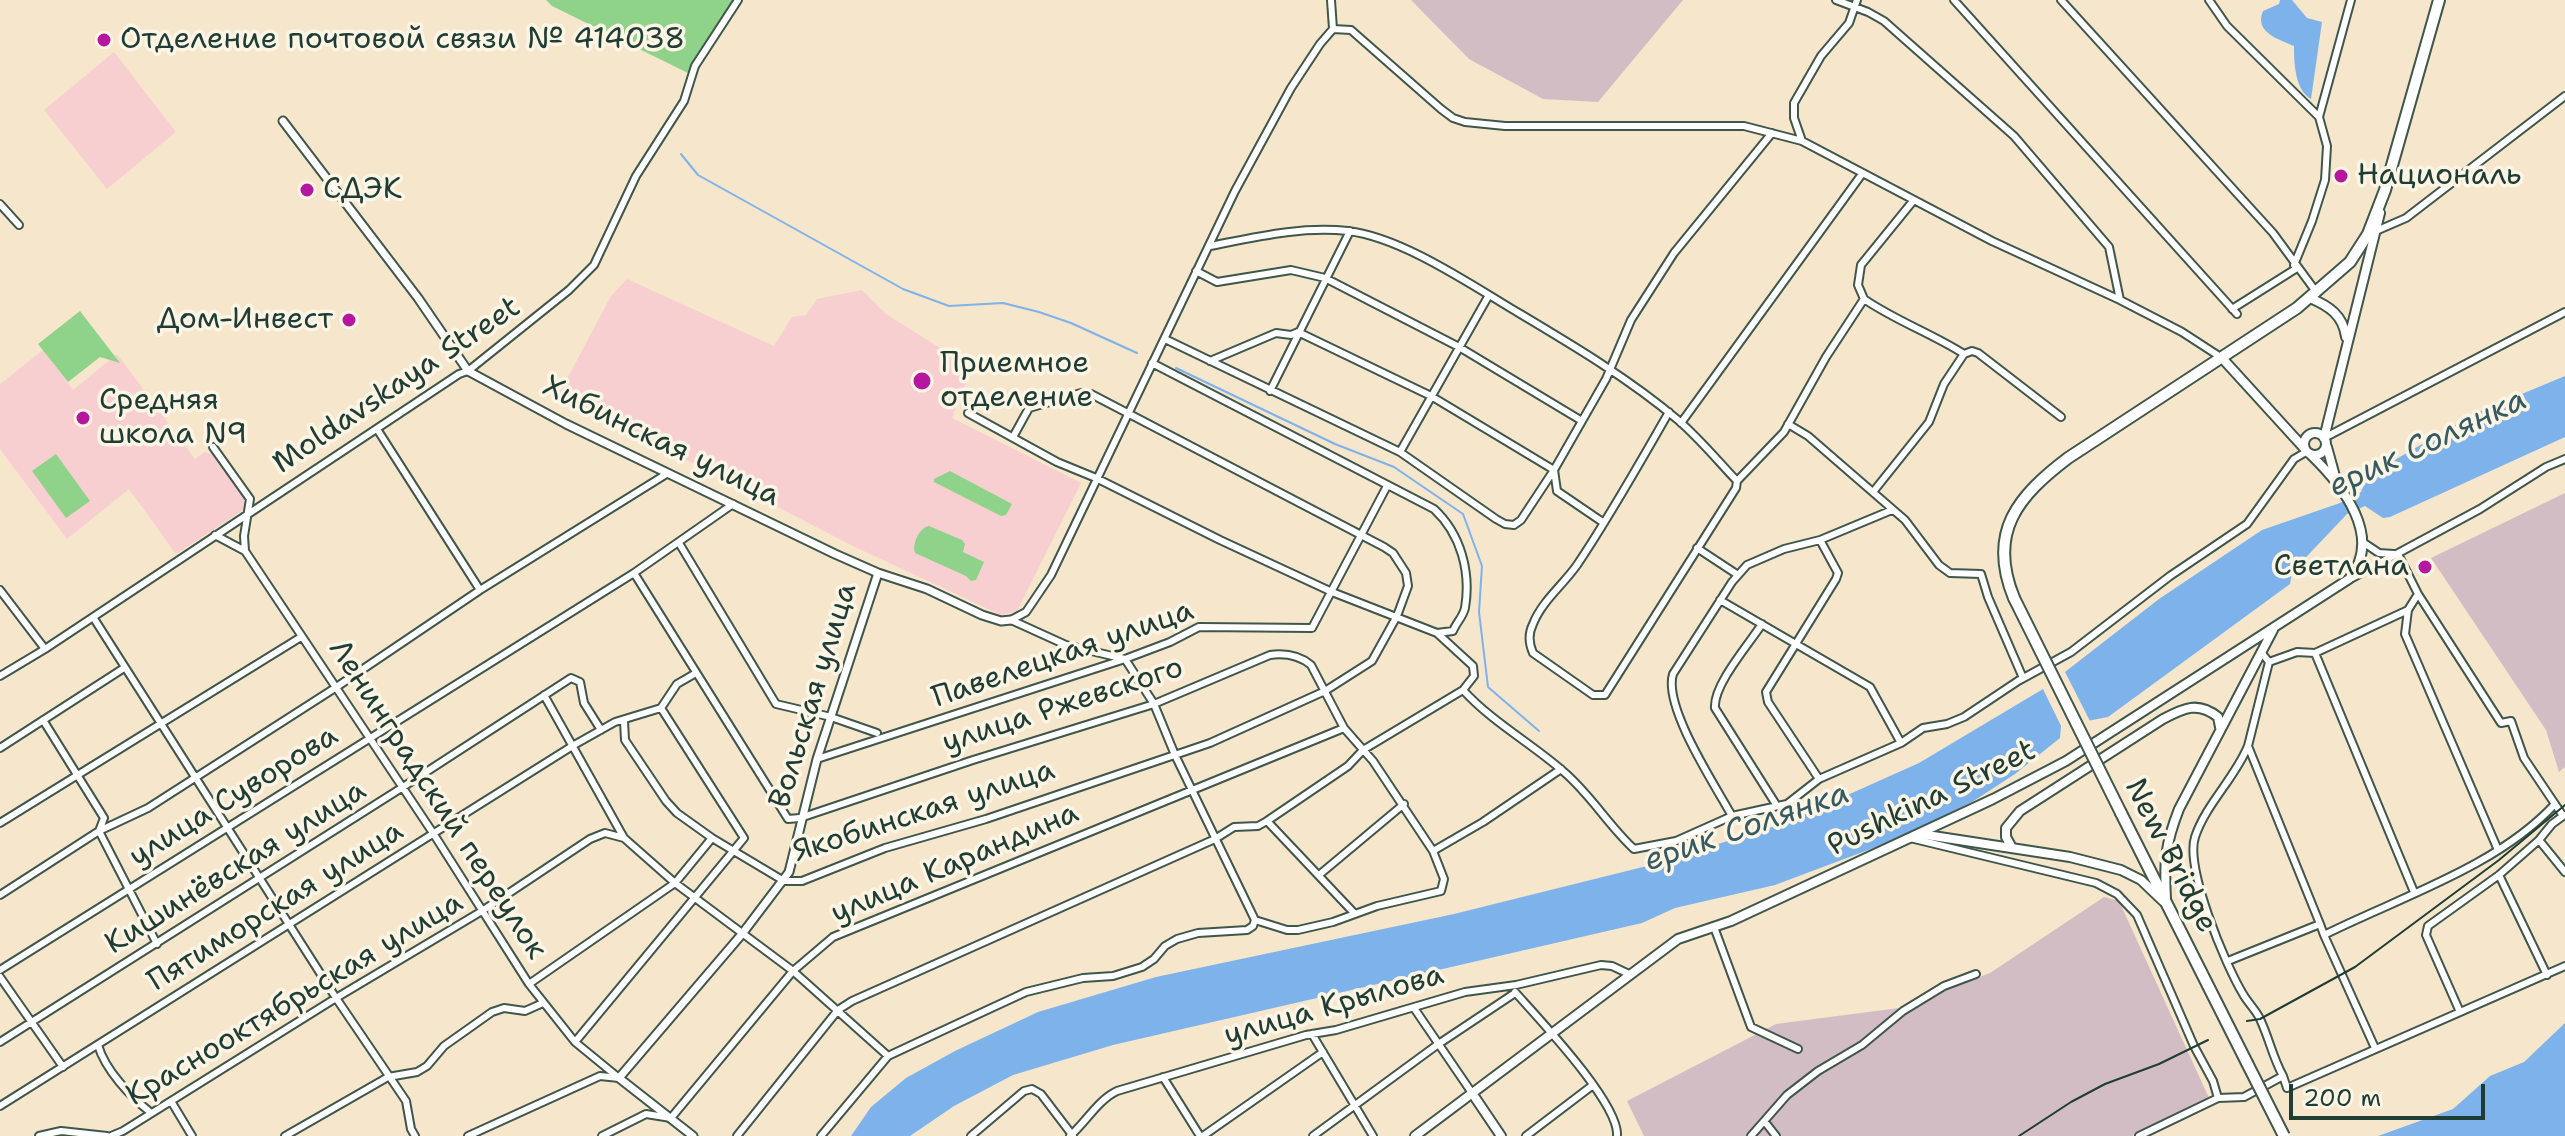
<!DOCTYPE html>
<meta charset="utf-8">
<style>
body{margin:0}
#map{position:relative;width:2565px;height:1136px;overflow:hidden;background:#f5e6cc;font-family:"Shantell Sans",sans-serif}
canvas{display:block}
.scale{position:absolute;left:2289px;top:1084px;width:196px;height:36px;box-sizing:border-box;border:4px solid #1f3d34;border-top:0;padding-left:10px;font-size:24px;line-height:28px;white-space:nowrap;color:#1f3d34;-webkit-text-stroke:6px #fcf5e5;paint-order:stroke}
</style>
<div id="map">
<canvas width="2565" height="1136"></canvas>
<div class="scale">200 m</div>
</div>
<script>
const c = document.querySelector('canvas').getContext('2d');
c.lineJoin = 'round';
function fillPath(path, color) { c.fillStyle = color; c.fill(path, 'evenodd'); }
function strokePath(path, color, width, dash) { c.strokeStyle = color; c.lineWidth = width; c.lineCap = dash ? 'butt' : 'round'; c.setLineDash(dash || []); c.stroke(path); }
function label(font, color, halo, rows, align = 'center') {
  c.font = font + ' "Shantell Sans",sans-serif'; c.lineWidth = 7; c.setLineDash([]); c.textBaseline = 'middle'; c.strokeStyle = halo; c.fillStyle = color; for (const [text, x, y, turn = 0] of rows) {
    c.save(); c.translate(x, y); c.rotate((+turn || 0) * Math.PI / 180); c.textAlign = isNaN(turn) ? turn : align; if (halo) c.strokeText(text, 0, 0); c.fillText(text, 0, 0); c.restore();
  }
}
const built = new Path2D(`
 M114,52L176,132L107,189L44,110Z
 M627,279L774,346L792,317L806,315L817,299L862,290L886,314L972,368L952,418L1081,483L1017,611L1001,615L853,546L559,394L611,296Z
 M43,350L73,390L117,354L195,459L205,452L212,454L244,495L247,505L245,509L176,554L129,489L67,539L0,449V384Z`);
const industrial = new Path2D(`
 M1411,0H1683L1598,102L1543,99L1469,59Z
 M2565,493V767L2559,772L2546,730L2431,558Z
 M2104,897L2119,901L2209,1098L2132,1136H1644L1627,1101L1776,1024L1899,1008L1990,973Z`);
const green = new Path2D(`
 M546,0H734L688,73L552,6Z
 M80,311L120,363L100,357L68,382L38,344Z
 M56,454L90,501L66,518L32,471Z
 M950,471L1012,504L1006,515L1001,516L934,482V479Z
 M929,526L962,540L965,544L963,552L984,562L976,580L971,581L966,576L915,553C912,544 919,528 929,526Z`);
const water = new Path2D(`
 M2280,0H2292L2307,18L2322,22L2311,99C2295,90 2294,63 2294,46C2278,39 2254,32 2263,11L2279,4Z
 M2565,376V437L2390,517L2383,518L2365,506L2347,514L2292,572L2290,584L2108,717L2061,726L2060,738L2015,774L1972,802L1892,841L1775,885L1675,908L1642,923L1113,1045L1013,1075L954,1106L910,1136H851L871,1107L906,1078L955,1051L1038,1012L1156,977L1454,914L1651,865L1785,823L1919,763L2043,689L2159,599L2262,530L2340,503L2361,492L2367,476L2476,413Z
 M2565,1023V1136H2378L2453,1109L2490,1076L2524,1062Z`);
const pier = new Path2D(`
 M2063,668L2091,723L2065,729L2064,732L2041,685Z`);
const stream = new Path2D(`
 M681,154L698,175L903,289L949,306L1003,303L1039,312L1071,323L1137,353
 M1176,368L1335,444L1394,467L1463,514L1482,566L1479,612L1488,687L1539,731`);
const minor = new Path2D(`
 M1331,0L1333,29
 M1836,0L1868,12L1884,21L2014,136L2109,247L2120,300
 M1954,0L2237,314
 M2061,0L2273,233L2317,293
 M2209,0L2227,26L2319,117
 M1802,141L1794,118V103L1821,56L1849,23L1857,0
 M0,204L19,225
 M2376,231L2406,218L2565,96
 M1210,246C1256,237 1301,226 1348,231C1400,237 1467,282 1512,309C1569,343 1627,377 1678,420C1699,438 1718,461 1737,481
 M2294,265L2312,221L2325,180L2327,146L2319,117L2351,0
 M1196,271L1217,282L1291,270L1325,278L1459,347L1582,421
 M1864,299C1896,321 1931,333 1964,354L1972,351L1978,353L2061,417
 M1864,299L1858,285L1861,265L1913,201
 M2232,309L2297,268
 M1165,339L1400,452L1496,519L1505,524L1514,525L1521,520L1554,470L1606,379L1631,320L1674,253L1772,133
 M1210,361L1276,333L1291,335L1298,332L1431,396L1554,470L1557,491L1604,523
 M1152,363L1434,509C1461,534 1471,572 1465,608C1463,617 1456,623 1453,631L1437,633
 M1270,391L1350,231
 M1669,412C1639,464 1610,516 1577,565C1563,585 1542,601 1533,624C1528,634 1529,644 1533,653L1593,695H1605L1736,488L1737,481L1784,432L1826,357L1864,299
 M968,413L1057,462L1096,478L1220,540L1332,592L1437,633L1473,666L1474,676L1463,690C1492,722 1531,743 1564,772C1591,795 1608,825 1634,849L1676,841L1732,816L1787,804L1819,779L1901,743L1923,728L1947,724L1964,717L2018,681L2071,652L2170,576L2247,524L2294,459L2306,452
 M1681,423L1862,174
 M1788,424L1808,436L1905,520L1939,565L1950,573L1981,574L1988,597L2023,678
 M377,429L480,590
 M2324,438L2565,312
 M213,447L250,499L244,536L245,551L433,833L529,984L575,1042L619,1078
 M1400,452L1489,295
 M1873,492L1929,422L1944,384L1964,354
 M215,535L245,551
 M679,543L776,704L831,717L877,733
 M2364,543L2379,553L2394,554
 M1697,548L1738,575
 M2398,554L2418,594L2501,723L2511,721L2524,758L2563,816L2565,815
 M634,573L788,819L800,818L973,760L1154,704L1270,655C1285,653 1300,656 1311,665L1344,728L1373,761L1433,851L1444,879L1441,891L1377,906L1333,922L1298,930H1287L1255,920L1253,926L1247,930L1198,933L1177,939L1165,946L1154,959L1142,967L1113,976L1083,978L1026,992L918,1042L888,1056L821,1136
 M2352,578L2480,509L2546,467L2565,459
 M0,590L45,649
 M2418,594L2408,610L2405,634L2498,850
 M1720,600L1870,687L1901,743
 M93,617L336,998L406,1101L411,1129L415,1136
 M1011,620L1026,612L1051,575L1235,191L1291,88L1320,44L1333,29L1351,30L1441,109L1453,118L1465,122L1505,126H1744L1802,141L1992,241L2120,300L2182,332L2222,358
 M1011,620L1066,645L1125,659L1154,704L1175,755L1255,920
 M1762,624C1749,644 1713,685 1715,708L1777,806
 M2261,652L2269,662L2248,746L2320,924
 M2315,653L2414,892
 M2269,662L2297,652L2315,653L2408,610
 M0,676L45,649L459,374L468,371L569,290L594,265L636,176L684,101L695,66L738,0
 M544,695L624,838L675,883L793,971L888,1056
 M43,720L104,818L99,831L157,944
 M624,721L625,740L666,801L677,813L712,838L784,881H802L885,848L986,819L1210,743L1325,691L1372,661L1397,616L1408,586L1406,573L1393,553L1384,547L1091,394L1081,393L1029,408L1013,437
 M2248,746C2235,778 2206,804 2195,837C2185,868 2225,964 2243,994C2248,1003 2256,1010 2260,1019C2269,1038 2273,1058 2283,1076
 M0,748L124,668
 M817,759L1125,659L1170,642L1199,627L1312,628L1387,486
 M1819,779L1768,702L1766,692L1836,579L1838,573L1820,540
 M1732,816C1715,785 1663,707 1673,674L1732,582L1747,565L1784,549L1820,540L1892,510
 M2563,816L2552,824L2539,840L2565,872
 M1267,821L1354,913
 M0,823L301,637
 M1910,838L2096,883L2117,894L2137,915L2194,1046L2213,1081L2218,1098
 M1433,851L1483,822L1561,769
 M1319,875L1404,804
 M2499,875L2547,975
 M0,895L99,831L148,808L335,688L480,590L668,473
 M1714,927L1751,1027L1798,1049
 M2324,935L2375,1048
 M2228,961L2320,924L2324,935C2400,897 2497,867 2555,804
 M0,970L634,573L733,504
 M0,977L63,1067
 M529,984L675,883L712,838
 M1515,992C1538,1018 1620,1104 1617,1136
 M1414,1008L1472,1093
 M2460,1012L2426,935L2428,926L2499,875L2539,840
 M1312,1034L1373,1136
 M0,1042L403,787L571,678L580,682L584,703L601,730
 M575,1042L744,838L661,708
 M98,1045C105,1070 131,1097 150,1112
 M1163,1077L1200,1136
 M171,1101L192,1136
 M0,1106L574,745L615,722L661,708L677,684L696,673
 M1765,1122L1776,1136
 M39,1136L61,1131L107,1136
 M111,1136L123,1131L336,998L482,911L590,839L605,833L624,838
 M285,1136L388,1077L417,1072L427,1066L444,1046L492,1012L504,1008L525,1011L543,1003
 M468,1136L600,1076L619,1078
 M602,1136L646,1114L671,1118L793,971L833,937L1344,728
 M737,1136L838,1010L852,1001L1215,839L1234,827L1258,826L1267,821L1348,766L1363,750L1463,690
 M971,1136L1024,1091L1032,1089L1041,1094L1073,1136
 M1070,1136C1086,1122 1098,1100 1117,1091L1306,1035L1336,1030L1465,992L1516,985L1601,965L1612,966L1629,974
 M1203,1136L1323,1052
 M1313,1136L1437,1045L1515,993
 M1526,1136L1593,1085
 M1751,1136L1787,1095L1818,1071L1862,1045L1903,1011L1944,986L1976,974
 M2139,1136L2218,1098L2244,1097L2283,1076L2287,1088L2565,966`);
const tertiary = new Path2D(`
 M283,121L418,298L468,371L566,424L835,554L878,573L927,589L982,615L1001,621L1011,620
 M693,1136L619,1078L742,934L789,872L817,759L878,573`);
const secondary = new Path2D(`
 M2310,298C2329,306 2343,315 2346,337
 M2222,358L2304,448
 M2304 444a11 11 0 1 1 22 0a11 11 0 1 1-22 0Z
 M2324,438L2380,213
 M2327,447L2335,476
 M1920,834L2070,857L2121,870L2141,880L2163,901
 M2011,846L2006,837V828L2020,811L2163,719C2184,708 2198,701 2218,717L2220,727
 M2166,899C2164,861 2165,845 2179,809L2273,630
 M1472,1093L1501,1136
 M1415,1136L1678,939L1731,921L1993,799L2066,761L2349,579C2384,537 2342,485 2311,455`);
const trunk = new Path2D(`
 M2014,598C1987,532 2018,496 2068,458L2297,308L2350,262L2368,234L2385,190L2439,0
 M2121,813L2247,1063`);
const rail = new Path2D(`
 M2247,1021L2260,1019L2355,967L2499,860L2565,805
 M2019,1136L2071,1102L2105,1084L2159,1064L2208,1040`);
const trunkBridge = new Path2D(`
 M2014,598L2121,813
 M2247,1063L2284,1136`);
const markers = [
 [104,40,8,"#b5179e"],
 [2341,176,8,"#b5179e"],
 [307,190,8,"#b5179e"],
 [349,320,8,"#b5179e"],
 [922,381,10,"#b5179e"],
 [83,418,8,"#b5179e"],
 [2425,567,8,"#b5179e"]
];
const poiNames = [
 ["Отделение почтовой связи № 414038",120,40],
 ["Националь",2357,176],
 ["СДЭК",323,190],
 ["Дом-Инвест",333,320,"right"],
 ["Приемное",940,364],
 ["отделение",940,398],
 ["Средняя",99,401],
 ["школа N9",99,435],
 ["Светлана",2409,567,"right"]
];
const streetNames = [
 ["Moldavskaya Street",397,386,-34],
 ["Хибинская улица",661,442,26],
 ["Павелецкая улица",1063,655,-19],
 ["Вольская улица",814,696,-73],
 ["улица Ржевского",1063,706,-18],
 ["улица Суворова",234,797,-32],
 ["Pushkina Street",1932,799,-26],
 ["Ленинградский переулок",437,800,57],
 ["Якобинская улица",924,812,-18],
 ["New Bridge",2170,856,63],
 ["улица Карандина",955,864,-23],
 ["Кишинёвская улица",236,868,-32],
 ["Пятиморская улица",276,907,-32],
 ["Краснооктябрьская улица",295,1000,-31],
 ["улица Крылова",1334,1006,-16]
];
const waterNames = [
 ["ерик Солянка",2428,444,-25],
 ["ерик Солянка",1747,828,-19]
];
fillPath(built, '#f7cfd0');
fillPath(industrial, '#d2bdc5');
fillPath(green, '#8fd28a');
fillPath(water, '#7db2eb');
fillPath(pier, '#f5e6cc');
strokePath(stream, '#7db2eb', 2);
strokePath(minor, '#3f564b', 10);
strokePath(tertiary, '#3f564b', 11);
strokePath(secondary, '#3f564b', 12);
strokePath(trunk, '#3f564b', 14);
strokePath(minor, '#fff', 6);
strokePath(tertiary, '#fff', 7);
strokePath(secondary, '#fff', 8);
strokePath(trunk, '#fff', 10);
strokePath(rail, '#1f3d34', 2);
strokePath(trunkBridge, '#3f564b', 14, []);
strokePath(trunkBridge, '#fff', 10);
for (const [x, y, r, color] of markers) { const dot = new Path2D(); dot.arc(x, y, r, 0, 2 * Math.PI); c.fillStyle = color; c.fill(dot); strokePath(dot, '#fcf5e5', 3); }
label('30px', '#1f3d34', '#fcf5e5', poiNames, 'left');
label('30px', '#1f3d34', '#fcf5e5', streetNames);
label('italic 32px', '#365a62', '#fcf5e5', waterNames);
</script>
